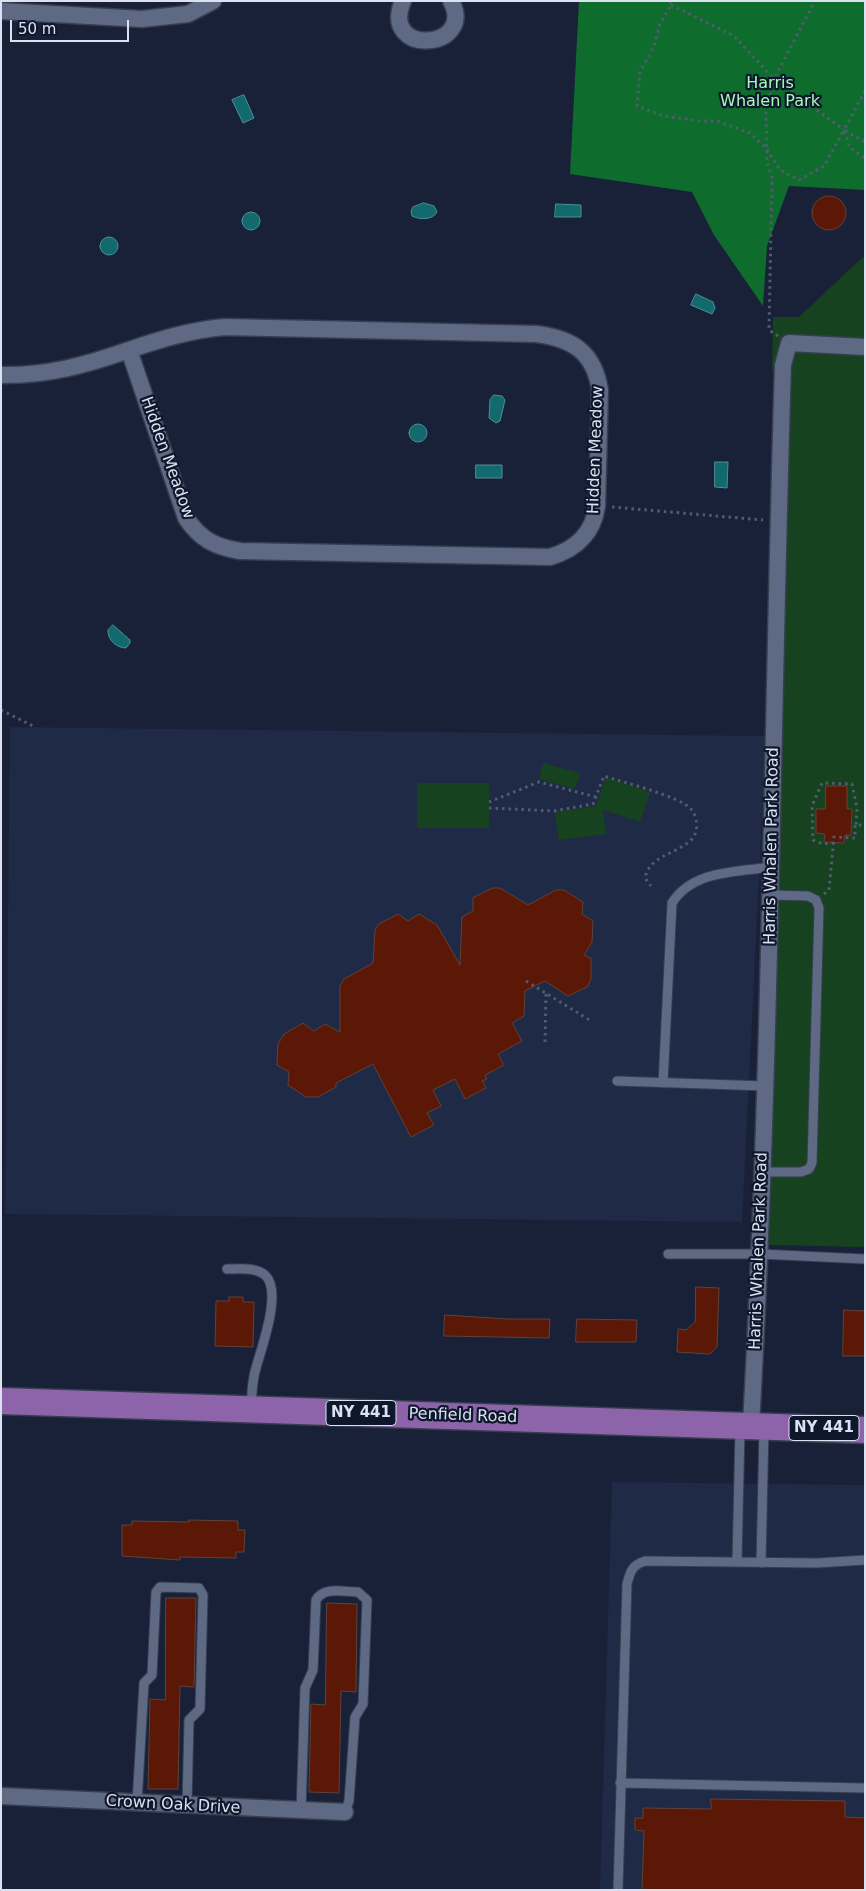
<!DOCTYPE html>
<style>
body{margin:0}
#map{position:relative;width:866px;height:1891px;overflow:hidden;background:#182137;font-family:"DejaVu Sans",sans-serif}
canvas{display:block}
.frame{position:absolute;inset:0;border:2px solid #dae1f0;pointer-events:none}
.scale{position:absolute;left:10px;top:20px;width:119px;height:22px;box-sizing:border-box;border:2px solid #dae1f0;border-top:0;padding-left:6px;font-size:15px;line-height:18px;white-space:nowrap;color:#dae1f0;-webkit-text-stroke:4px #0f172c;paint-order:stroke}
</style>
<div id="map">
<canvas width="866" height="1891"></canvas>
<div class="frame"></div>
<div class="scale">50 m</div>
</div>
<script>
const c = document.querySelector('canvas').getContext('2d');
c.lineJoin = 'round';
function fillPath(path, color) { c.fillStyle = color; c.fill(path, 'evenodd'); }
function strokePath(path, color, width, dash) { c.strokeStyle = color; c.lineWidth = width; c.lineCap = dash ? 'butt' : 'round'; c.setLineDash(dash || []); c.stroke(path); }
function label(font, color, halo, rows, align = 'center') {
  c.font = font + ' "DejaVu Sans",sans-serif'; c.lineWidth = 4.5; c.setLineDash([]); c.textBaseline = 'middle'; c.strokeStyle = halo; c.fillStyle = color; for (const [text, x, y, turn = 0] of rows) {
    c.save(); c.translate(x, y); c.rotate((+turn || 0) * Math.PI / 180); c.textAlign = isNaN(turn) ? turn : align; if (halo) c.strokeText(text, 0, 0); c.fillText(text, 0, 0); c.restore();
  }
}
const built = new Path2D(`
 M10,727L766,736L742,1222L5,1214Z
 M612,1482L865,1485V1890H600Z`);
const green = new Path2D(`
 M865,255V1247L769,1245L790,371L772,370L773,317H799Z
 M543,763L580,773L575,789L539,779Z
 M606,777L650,792L640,822L603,810L606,834L559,840L555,812L596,806Z
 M417,783H489V828H417Z`);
const forest = new Path2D(`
 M579,1H865V190L789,186L767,246L763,306L714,235L692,192L570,174Z`);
const water = new Path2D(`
 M244,95L254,118L243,123L232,100Z
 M424,203L434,206L437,212C433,220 420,220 412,216L411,211L413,207Z
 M556,204L581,205V217H555Z
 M242 221a9 9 0 1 1 18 0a9 9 0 1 1-18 0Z
 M100 246a9 9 0 1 1 18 0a9 9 0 1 1-18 0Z
 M696,294L713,302L715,308L712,314L691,305Z
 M494,395L502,396L505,400L500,421L496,423L489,418L490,400Z
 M409 433a9 9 0 1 1 18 0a9 9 0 1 1-18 0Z
 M715,462H728L727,488L715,487Z
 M476,465H502V478H476Z
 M113,625L130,640V643L126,648C117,648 107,640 108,630Z`);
const building = new Path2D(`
 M812 213a17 17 0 1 1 34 0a17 17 0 1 1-34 0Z
 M826,786H847V809H852L851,835H845L844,843L824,842L825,834L816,833V809H825Z
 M493,888H500L528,905L556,890H564L583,902L582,914L593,921L592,942L584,955L591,958V979L587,987L568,996L545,981L525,991L524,1016L512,1023L522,1041L498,1054L504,1065L485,1075L487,1079L482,1081L486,1088L465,1099L455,1079L433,1090L441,1106L427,1113L434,1125L411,1137L373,1064L336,1083V1087L318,1097H306L288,1085L289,1072L277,1065L278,1044L284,1034L303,1023L314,1031L325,1024L340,1032V986L344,979L373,963L375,930L379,924L398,914L408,921L419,914L437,925L460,965L462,917L473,911V898Z
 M696,1287L719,1288L717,1347L710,1354L677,1352L678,1329L686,1330L695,1322Z
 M229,1297H243V1302H254L253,1347L215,1346L216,1301H229Z
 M844,1310L865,1311V1356H843Z
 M445,1315L508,1319H550L549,1338L444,1336Z
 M577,1319L637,1320L636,1342H576Z
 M189,1520L238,1521V1530H245L244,1552H236V1558L180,1557V1560L122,1556V1525H132V1521L189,1522Z
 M166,1598H196L194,1687L180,1686L178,1789H148L150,1699L165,1700Z
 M327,1603L357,1604L356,1692L341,1691L339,1793L309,1792L311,1704L325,1705Z
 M711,1799L845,1801V1817L865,1818V1890H642L644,1831L635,1830V1818H643V1808L711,1809Z`);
const path = new Path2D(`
 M670,1L671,5L660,24L654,46L640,72L637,106L664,116L699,121H717L750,133L767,149L780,170L799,180L824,166L844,130L865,142
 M671,5L734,36L774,79L844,130
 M865,91L844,130L850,148L865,158
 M778,336L769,330L772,178L767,162L766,112L774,79L815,1
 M612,507L763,520
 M1,710L35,727
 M489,802L539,782L596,797
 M489,808L554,811L593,804L604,776C622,782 679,796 691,809C698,817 699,833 691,840C676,854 649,856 645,878L651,886
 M834,843L823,844L813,840L812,806L822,783L852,784L857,808L856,825
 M824,894L829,890L834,837L855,838V825H865
 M526,981L591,1021
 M545,1042L546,994`);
const service = new Path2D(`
 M617,1081L765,1086
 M663,1083L672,903C693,870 737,872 772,867
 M763,1172H801L809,1169L812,1163L819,908L816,900L808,896L771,895
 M668,1254H760L865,1259
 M227,1269C239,1269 255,1267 265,1275C283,1291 261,1349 256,1368C252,1380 252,1394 251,1406
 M737,1562L740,1428
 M761,1563L764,1428
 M620,1783L865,1788
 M137,1803L144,1683L152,1675L156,1592L160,1587L199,1588L203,1595L200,1709L189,1720L187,1805
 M301,1811L305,1688L313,1670L316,1600C324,1586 344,1592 358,1592L367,1600L363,1704L355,1717L349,1801L345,1812
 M618,1890L627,1584C630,1572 632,1565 645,1561L817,1563L865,1560`);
const minor = new Path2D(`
 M403,1C379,57 477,50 451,1
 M1,11L142,19L188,14L213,1
 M225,327L537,334C574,339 594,353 600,390L597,506C593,534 576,549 550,557L240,551C215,547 200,539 186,518L129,350C161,339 191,330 225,327Z
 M1,375C47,376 86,365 129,350
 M751,1425C771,1072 772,719 783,365L789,343L865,347
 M1,1796L345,1812`);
const primary = new Path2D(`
 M1,1401L865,1430`);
const shields = [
 [361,1413,70],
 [824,1428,70]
];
const shieldNames = [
 ["NY 441",361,1413],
 ["NY 441",824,1428]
];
const parkNames = [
 ["Harris",770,84],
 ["Whalen Park",770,102]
];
const streetNames = [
 ["Hidden Meadow",596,450,-88],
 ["Hidden Meadow",167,458,70],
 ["Harris Whalen Park Road",772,846,-89],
 ["Harris Whalen Park Road",759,1251,-88],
 ["Penfield Road",463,1416,2],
 ["Crown Oak Drive",173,1805,3]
];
fillPath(built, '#1e2a46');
fillPath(green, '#164220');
fillPath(forest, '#0e6d2d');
fillPath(water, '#126a6e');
strokePath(water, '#4e8e95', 1);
fillPath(building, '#5c1807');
strokePath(building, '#60423a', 1);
strokePath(service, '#373e50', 11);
strokePath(minor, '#373e50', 19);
strokePath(primary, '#373e50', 29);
strokePath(path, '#535b6f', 3, [2.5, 4]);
strokePath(service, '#5e6984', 9);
strokePath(minor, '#5e6984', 16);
strokePath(primary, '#8d64a9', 26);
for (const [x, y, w] of shields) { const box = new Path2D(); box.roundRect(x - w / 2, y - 12.5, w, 25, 4); c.fillStyle = '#0f172c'; c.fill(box); strokePath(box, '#dae1f0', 1); }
label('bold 15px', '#dae1f0', null, shieldNames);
label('16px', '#a7fbb4', '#0f172c', parkNames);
label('16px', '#dae1f0', '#0f172c', streetNames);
</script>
